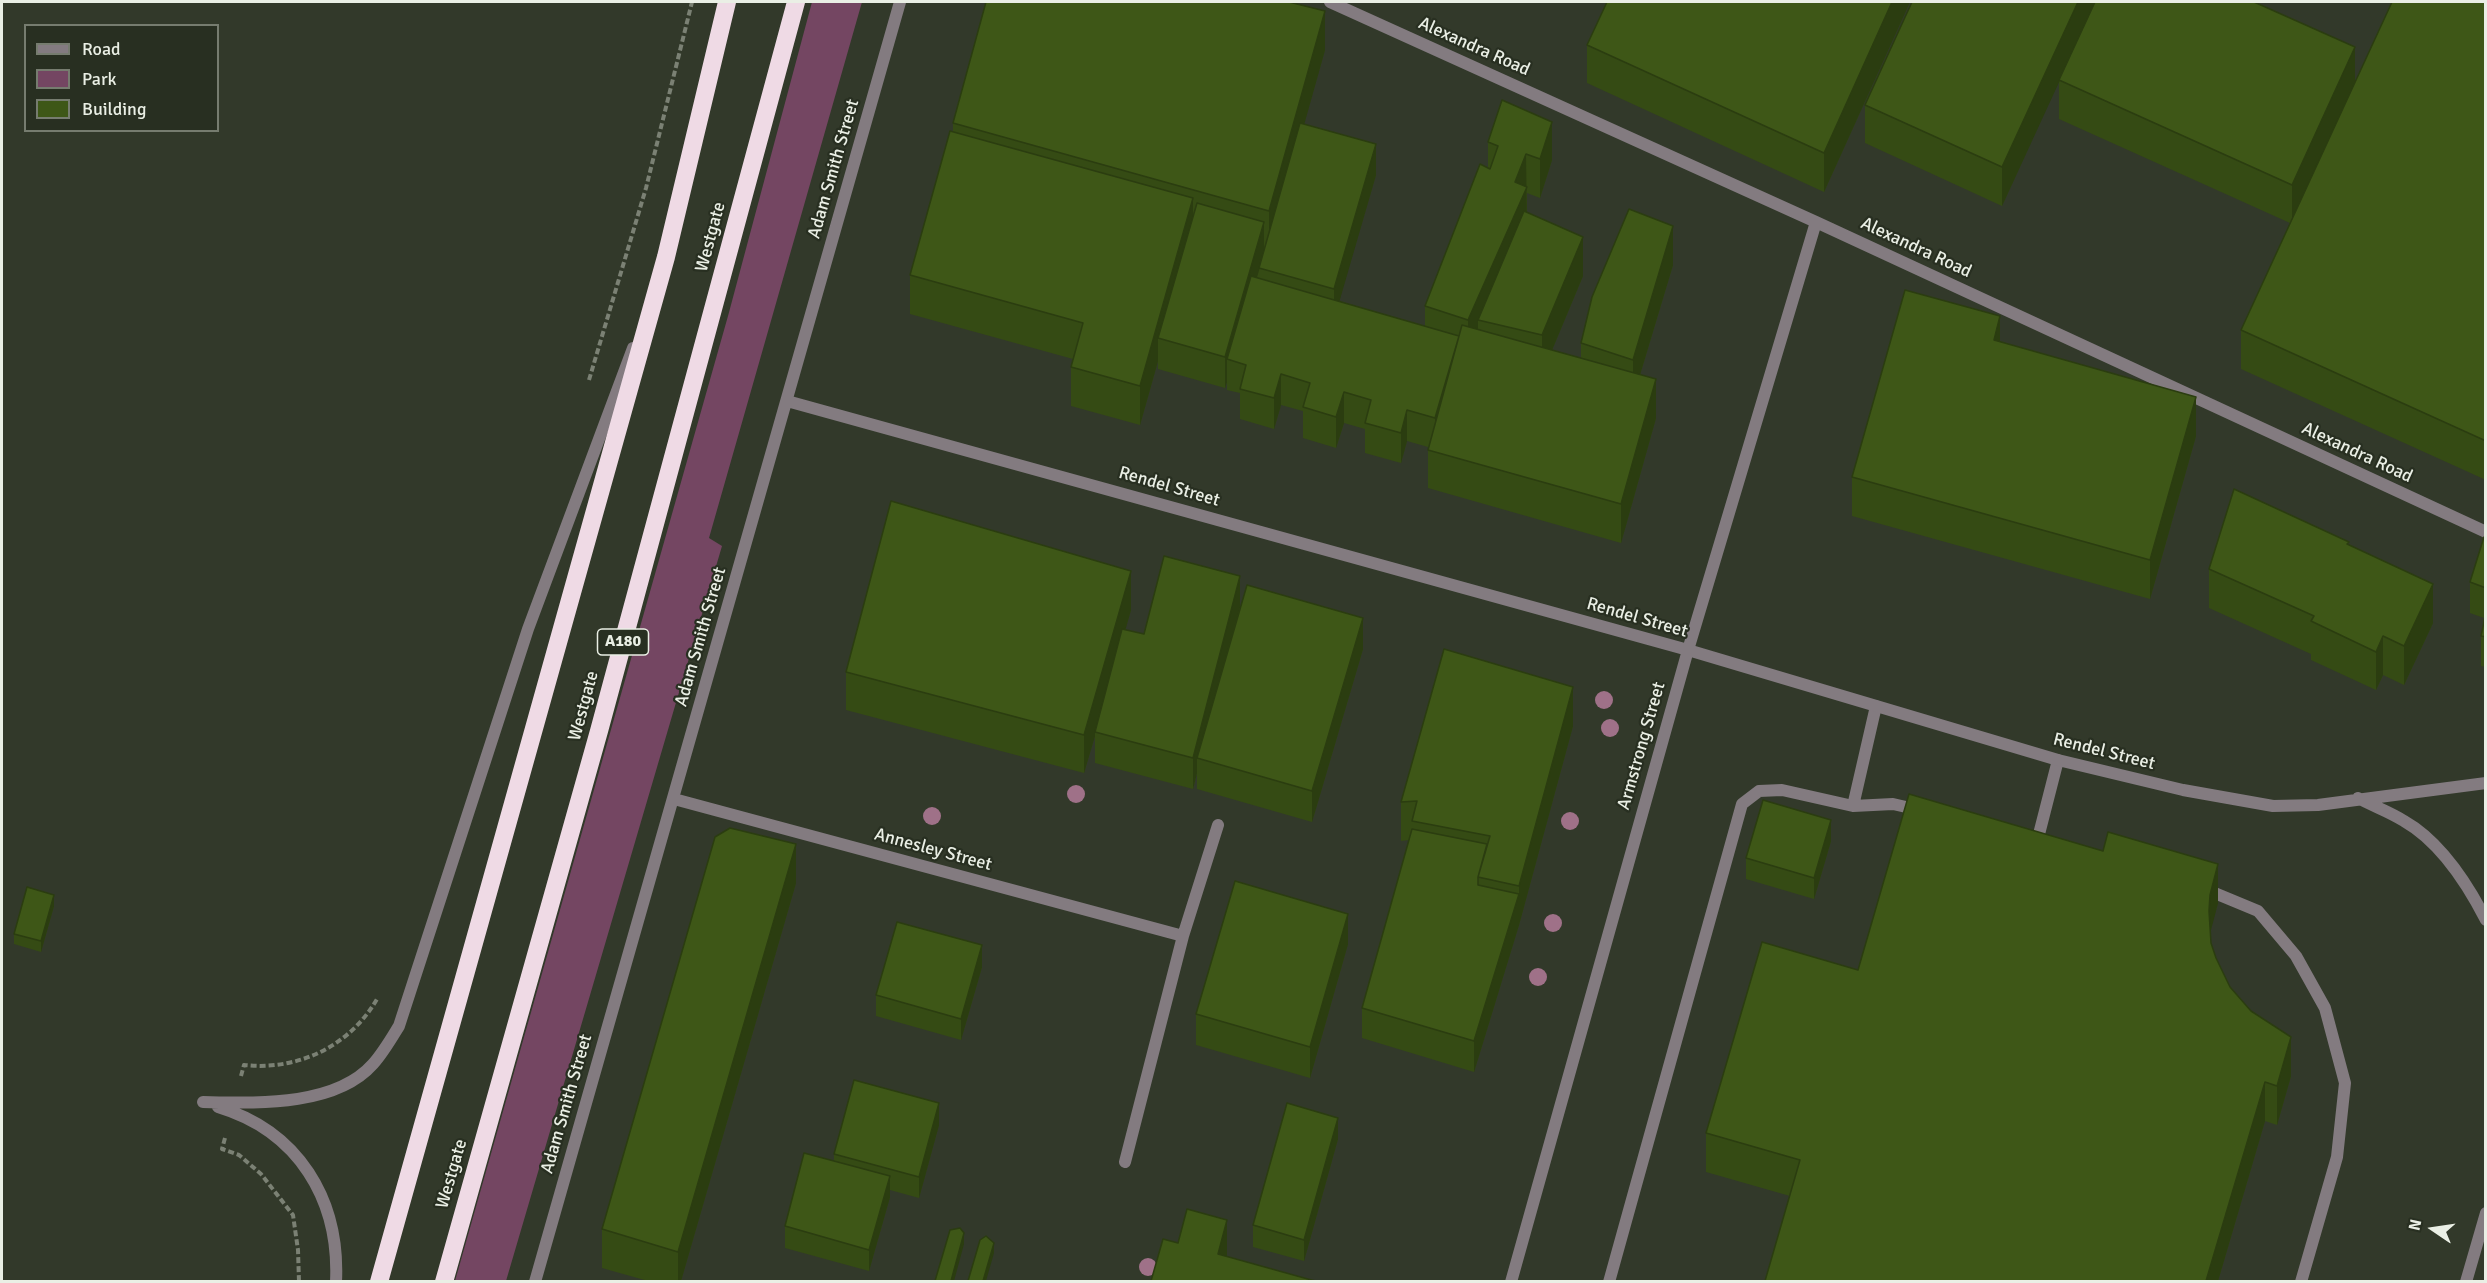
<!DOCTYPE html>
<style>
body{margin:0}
#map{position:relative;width:2487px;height:1283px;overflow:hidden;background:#32392a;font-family:Signika,sans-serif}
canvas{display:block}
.frame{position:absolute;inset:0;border:3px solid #eaefe5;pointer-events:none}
.legend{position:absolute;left:24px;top:24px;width:195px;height:108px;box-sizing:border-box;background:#282f21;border:2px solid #767c6f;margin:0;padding:8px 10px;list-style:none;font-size:18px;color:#eaefe5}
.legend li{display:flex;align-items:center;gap:12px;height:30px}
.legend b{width:30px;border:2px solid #767c6f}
.north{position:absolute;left:2403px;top:1199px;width:60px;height:60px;-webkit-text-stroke:4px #282f21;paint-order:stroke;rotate:283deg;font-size:16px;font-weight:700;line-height:24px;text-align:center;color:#eaefe5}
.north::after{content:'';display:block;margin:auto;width:21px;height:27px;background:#eaefe5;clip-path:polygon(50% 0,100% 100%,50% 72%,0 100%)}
</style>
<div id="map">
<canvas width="2487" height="1283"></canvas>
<div class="frame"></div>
<ul class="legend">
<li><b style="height:8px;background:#837b80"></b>Road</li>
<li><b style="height:16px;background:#744662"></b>Park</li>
<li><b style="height:16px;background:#3e5717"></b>Building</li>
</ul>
<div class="north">N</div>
</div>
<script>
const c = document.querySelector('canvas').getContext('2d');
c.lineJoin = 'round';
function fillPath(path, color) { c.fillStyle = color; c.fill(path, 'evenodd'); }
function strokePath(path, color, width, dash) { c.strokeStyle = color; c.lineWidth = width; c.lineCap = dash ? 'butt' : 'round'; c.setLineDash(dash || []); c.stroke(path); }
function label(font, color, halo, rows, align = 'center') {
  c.font = font + ' Signika,sans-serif'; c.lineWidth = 4.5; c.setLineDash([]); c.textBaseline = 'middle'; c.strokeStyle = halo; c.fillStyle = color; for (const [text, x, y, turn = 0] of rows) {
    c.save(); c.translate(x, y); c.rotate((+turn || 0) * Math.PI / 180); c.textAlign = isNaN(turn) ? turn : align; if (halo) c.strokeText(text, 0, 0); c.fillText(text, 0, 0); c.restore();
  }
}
const green = new Path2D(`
 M812,2H862L709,538L722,546L506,1281H455L728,316Z`);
const path = new Path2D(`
 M589,380L646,188L692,2
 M241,1076L244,1065C298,1071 350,1046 377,999
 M225,1138L222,1149L239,1155L261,1174L293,1215L298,1250L299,1282`);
const lane = new Path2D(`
 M1853,806L1876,706
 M2032,840L2037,842L2058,760
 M2205,889L2258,911L2296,956L2325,1008L2345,1083L2337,1157L2301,1282
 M203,1102C255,1103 335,1107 373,1064C383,1053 391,1039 399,1026L528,629L633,348
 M218,1107C298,1131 340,1199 336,1282
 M1609,1282L1742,804L1759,791L1782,790L1853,806L1893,804L1919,810`);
const street = new Path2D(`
 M1330,2L1816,222L2486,532
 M787,401L1688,650L2058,760L2183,790L2273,806L2318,805L2486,783
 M2358,798C2373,806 2390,812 2404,821C2441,842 2467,883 2486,920
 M674,799L1183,936
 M1125,1162L1183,936L1218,825
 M535,1282L900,2
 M1511,1282L1688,650L1816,222
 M2466,1282L2486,1213`);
const highway = new Path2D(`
 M379,1282L666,257L727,2
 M444,1282L599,731L796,2`);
const trees = [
 [1604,700],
 [1610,728],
 [1076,794],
 [932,816],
 [1570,821],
 [1553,923],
 [1538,977],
 [1148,1267]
];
const wall = new Path2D(`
 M1607,2H1910L1824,192L1587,83V45Z
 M1912,2L2355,81L2486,2V480L2241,369V330L2290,223L2059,119V81L2002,206L1865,143V105Z
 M1325,50L1304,124L1376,175L1339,301L1425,326V306L1488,168V142L1552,160L1540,198L1527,193V212L1583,276L1552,350L1581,358V343L1673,265L1640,375L1656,418L1621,543L1428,488V447L1407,441L1401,463L1365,453V429L1344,423L1336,448L1303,438V411L1281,405L1274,429L1240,419V393L1227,390V382L1225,388L1158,369V361L1140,425L1071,406V367L1073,359L910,314V275L953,131V123Z
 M2000,342L2196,436L2150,599L1852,516V477Z
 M2486,538V667L2481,666V636L2484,618L2470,613V582Z
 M2349,545L2433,623L2404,685L2383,675L2376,690L2311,660V654L2209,608V569Z
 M1240,607L1363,649L1312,822L1197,789V773L1193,789L1095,763V736L1084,773L846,710V672L1131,610L1125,630L1144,634Z
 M1573,726L1519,925L1474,1072L1362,1038V1008L1409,840L1401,841V802Z
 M1831,841L1814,899L1746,879V858Z
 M796,883L681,1281H648L602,1268V1229Z
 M2218,903L2210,931L2211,943L2216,958L2230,987L2291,1076L2277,1125L2265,1121L2218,1281H1765L1790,1196L1706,1172V1133L1858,970Z
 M54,906L41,952L14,944V934Z
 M1348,944L1310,1078L1196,1045V1014Z
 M982,967L961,1040L876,1016V995Z
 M939,1125L919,1198L890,1190V1197L869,1271L785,1248V1226L834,1161V1154Z
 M1338,1139L1304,1261L1253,1247V1225Z`);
const shadedWall = new Path2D(`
 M1892,2H1910L1824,192V153Z
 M2078,2H2096L2002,206V167Z
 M1325,11V50L1269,250V211Z
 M2355,47V86L2292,224V185Z
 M1552,122V160L1540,198V159Z
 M1376,144V175L1334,320V289Z
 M1526,154L1527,226L1478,320V337L1468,359V320L1515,182Z
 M1193,198V236L1158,338V361L1140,425V386Z
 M1264,222V253L1233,361L1227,359V382L1225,388V357Z
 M1673,226V265L1633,398V360Z
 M1583,237V276L1542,374V335Z
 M2000,316V355L1994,340Z
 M1459,336L1435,449V418Z
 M1281,374V405L1274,429V398Z
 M1656,379V418L1621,543V504Z
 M1344,392V423L1336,448V417Z
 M2196,397V436L2150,599V560Z
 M1407,410V441L1401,463V433Z
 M1131,571V610L1096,733L1095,732V736L1084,773V735Z
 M1240,576V607L1197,758V773L1193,789V758Z
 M2433,584V623L2404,685V646Z
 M1363,618V649L1312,822V791Z
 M2383,636V675L2376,690V652Z
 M1573,687V726L1519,925L1474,1072V1041L1519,894V886Z
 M1831,820V841L1814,899V878Z
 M796,844V883L681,1281H678V1252Z
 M2218,864V903L2210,934L2209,911L2210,895Z
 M54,895V906L41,952V941Z
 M1348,914V944L1310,1078V1047Z
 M982,945V967L961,1040V1019Z
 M2291,1037V1076L2277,1125V1086Z
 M2265,1082V1121L2218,1281H2206Z
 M939,1103V1125L919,1198V1177Z
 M1338,1118V1139L1304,1261V1240Z
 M890,1176V1197L869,1271V1250Z
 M1227,1220V1259L1218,1254Z
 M964,1233V1244L954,1281H951Z
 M994,1243V1253L986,1281H983Z`);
const building = new Path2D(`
 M986,2H1289L1325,11L1269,211L953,123Z
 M1607,2H1892L1824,153L1587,45Z
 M1912,2H2078L2002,167L1865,105Z
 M2095,2H2254L2355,47L2292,185L2059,80Z
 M2392,2H2486V441L2241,330Z
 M1502,100L1552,122L1540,159L1526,154L1515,182L1527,187L1468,320L1425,306L1480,164L1490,169L1498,146L1488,142Z
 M1300,123L1376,144L1334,289L1259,268Z
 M950,131L1193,198L1140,386L1071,367L1083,323L910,275Z
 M1197,203L1264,222L1225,357L1158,338Z
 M1629,209L1673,226L1633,360L1581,343L1592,297Z
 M1524,211L1583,237L1542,335L1478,320Z
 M1251,276L1459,336L1435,418L1407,410L1401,433L1365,423L1371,400L1344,392L1336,417L1303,407L1310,383L1281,374L1274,398L1240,389L1246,365L1227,359Z
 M1905,290L2000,316L1994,340L2196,397L2150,560L1852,477Z
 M1462,325L1656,379L1621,504L1428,450Z
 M2234,489L2349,542L2347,544L2433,584L2404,646L2383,636L2376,652L2311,621L2314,616L2209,569Z
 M891,501L1131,571L1084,735L846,672Z
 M2484,537L2486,538V588L2470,582Z
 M1164,556L1240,576L1193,758L1095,732L1122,629L1144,634Z
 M1247,585L1363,618L1312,791L1197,758Z
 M2486,613V637L2481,636Z
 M1444,649L1573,687L1519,886L1478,877L1490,836L1412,821L1417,801L1401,802Z
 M1909,794L2103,851L2108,832L2218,864L2210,895L2209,911L2211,943L2216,958L2230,987L2251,1011L2291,1037L2277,1086L2265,1082L2206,1281H1765L1800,1160L1706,1133L1762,942L1858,970Z
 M1763,800L1831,820L1814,878L1746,858Z
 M730,828L796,844L678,1252L602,1229L715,837Z
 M1412,829L1487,844L1478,877V885L1519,894L1474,1041L1362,1008Z
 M1235,881L1348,914L1310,1047L1196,1014Z
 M27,887L54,895L41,941L14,934Z
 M897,922L982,945L961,1019L876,995Z
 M854,1080L939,1103L919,1177L834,1154Z
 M1287,1103L1338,1118L1304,1240L1253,1225Z
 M804,1153L890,1176L869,1250L785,1226Z
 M1187,1209L1227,1220L1218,1254L1315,1281H1151L1163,1239L1178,1243Z
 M960,1228L964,1233L951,1281H935L950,1230Z
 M986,1236L994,1243L983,1281H968L980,1240Z`);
const shields = [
 [623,642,51]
];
const shieldNames = [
 ["A180",623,642]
];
const streetNames = [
 ["Alexandra Road",1474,47,24],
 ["Adam Smith Street",834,169,-74],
 ["Westgate",711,237,-75],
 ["Alexandra Road",1916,248,25],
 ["Alexandra Road",2357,453,25],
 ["Rendel Street",1169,487,16],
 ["Rendel Street",1637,618,16],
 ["Adam Smith Street",701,637,-74],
 ["Westgate",584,706,-75],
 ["Armstrong Street",1642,746,-74],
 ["Rendel Street",2104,752,14],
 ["Annesley Street",933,850,15],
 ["Adam Smith Street",567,1104,-74],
 ["Westgate",452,1174,-74]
];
fillPath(green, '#744662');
strokePath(path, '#7b8174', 4, [6, 3]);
strokePath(lane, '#837b80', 12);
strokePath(street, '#837b80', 12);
strokePath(highway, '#efdae5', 18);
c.fillStyle = '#9f7188';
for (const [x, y] of trees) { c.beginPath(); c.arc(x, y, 9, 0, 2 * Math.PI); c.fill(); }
fillPath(wall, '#354b14');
fillPath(shadedWall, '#2b3d10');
fillPath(building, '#3e5717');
strokePath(building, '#2b3d10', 1.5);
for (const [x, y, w] of shields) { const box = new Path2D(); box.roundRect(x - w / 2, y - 13, w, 26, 4.5); c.fillStyle = '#282f21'; c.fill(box); strokePath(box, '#eaefe5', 1.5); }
label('bold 16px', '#eaefe5', null, shieldNames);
label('18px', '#eaefe5', '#282f21', streetNames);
</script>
